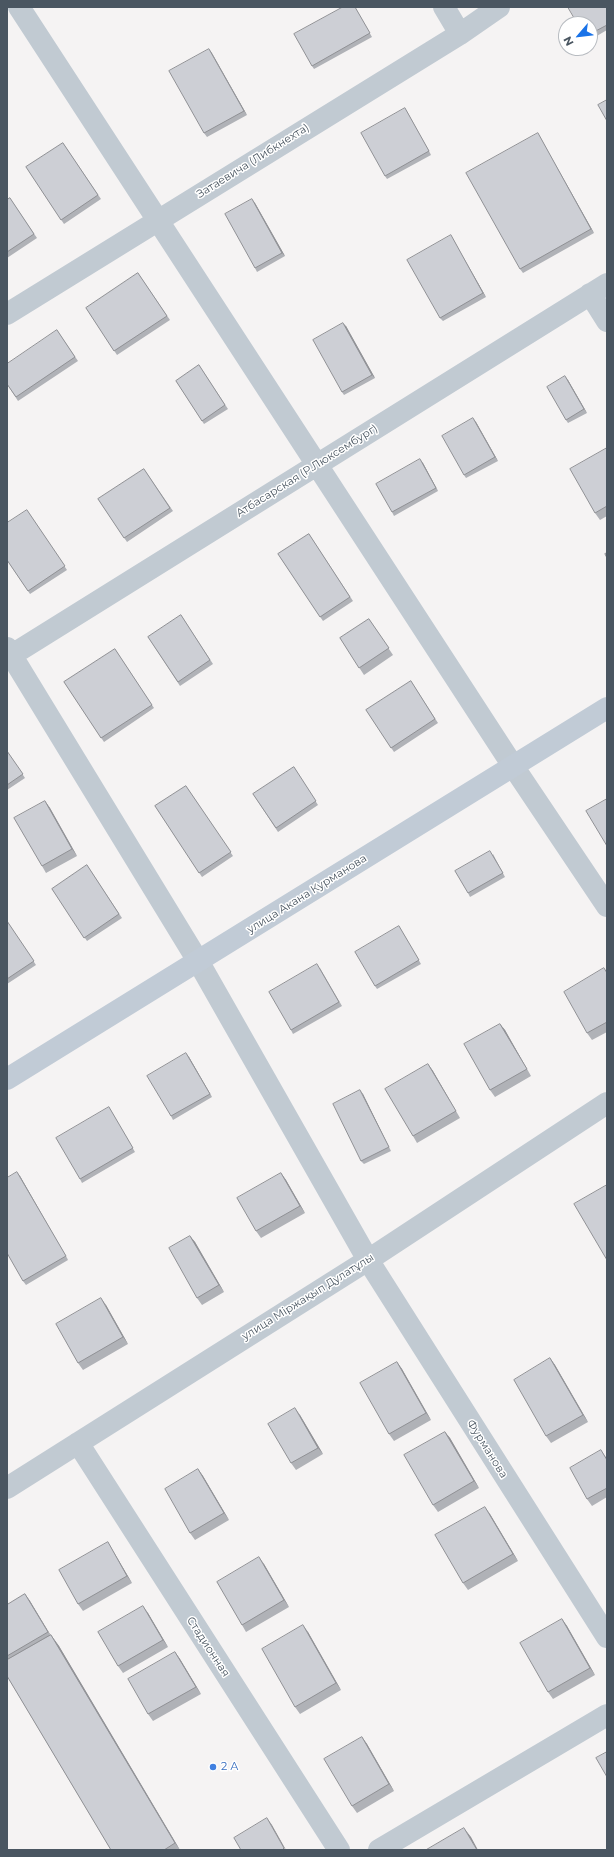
<!DOCTYPE html>
<meta charset="utf-8">
<style>
body{margin:0}
#map{position:relative;width:614px;height:1857px;overflow:hidden;background:#f5f3f3;font-family:Montserrat,sans-serif}
canvas{display:block}
.frame{position:absolute;inset:0;border:8px solid #4a5661;pointer-events:none}
.north{position:absolute;left:558px;top:16px;width:40px;height:40px;box-sizing:border-box;background:#fff;border:1px solid #b7bbc0;border-radius:50%;rotate:242deg;font-size:11px;font-weight:700;line-height:16px;text-align:center;color:#4a5661}
.north::after{content:'';display:block;margin:auto;width:14px;height:18px;background:#1a73e8;clip-path:polygon(50% 0,100% 100%,50% 72%,0 100%)}
</style>
<div id="map">
<canvas width="614" height="1857"></canvas>
<div class="frame"></div>
<div class="north">N</div>
</div>
<script>
const c = document.querySelector('canvas').getContext('2d');
c.lineJoin = 'round';
function strokePath(path, color, width, dash) { c.strokeStyle = color; c.lineWidth = width; c.lineCap = dash ? 'butt' : 'round'; c.setLineDash(dash || []); c.stroke(path); }
function fillPath(path, color) { c.fillStyle = color; c.fill(path, 'evenodd'); }
function label(font, color, halo, rows, align = 'center') {
  c.font = font + ' Montserrat,sans-serif'; c.lineWidth = 3; c.setLineDash([]); c.textBaseline = 'middle'; c.strokeStyle = halo; c.fillStyle = color; for (const [text, x, y, turn = 0] of rows) {
    c.save(); c.translate(x, y); c.rotate((+turn || 0) * Math.PI / 180); c.textAlign = isNaN(turn) ? turn : align; if (halo) c.strokeText(text, 0, 0); c.fillText(text, 0, 0); c.restore();
  }
}
const street = new Path2D(`
 M19,7L513,766L607,906
 M444,7L460,34
 M590,294L607,321
 M7,314L460,34L499,7
 M7,648L198,961L368,1260L607,1637
 M7,658L607,284
 M78,1443L339,1850
 M7,1488L368,1260L607,1103
 M379,1850L607,1715`);
const secondary = new Path2D(`
 M7,1079L607,708`);
const wall = new Path2D(`
 M355,7L372,37L314,69L312,66Z
 M607,7V30L590,40V24Z
 M209,49L247,115L207,137L204,133Z
 M405,108L431,155L387,179L385,176Z
 M540,137L594,233L523,273L520,269Z
 M63,143L101,199L64,224L26,167Z
 M10,198L37,238L7,258V200Z
 M255,203L285,256L257,272L255,268Z
 M453,239L486,297L443,321L440,318Z
 M138,273L170,320L117,355L86,308Z
 M346,326L375,378L344,395L342,392Z
 M57,330L78,361L18,401L7,384Z
 M199,365L228,409L204,424L176,381Z
 M568,380L587,413L568,423L566,420Z
 M476,422L498,461L466,478L464,475Z
 M607,448V516L600,520L595,513Z
 M423,463L438,491L394,516L392,512Z
 M144,469L173,511L127,542L98,499Z
 M27,510L67,570L30,594L7,560Z
 M309,534L353,601L323,621L278,554Z
 M181,615L213,664L180,686L148,637Z
 M369,619L393,655L364,675L340,638Z
 M115,649L154,708L104,742L64,682Z
 M411,681L438,723L394,752L366,710Z
 M7,751L25,778L7,790Z
 M294,767L318,805L278,832L253,794Z
 M186,786L233,856L202,877L155,806Z
 M45,801L50,808L77,856L46,873L42,866Z
 M493,854L505,877L470,897L468,893Z
 M87,865L122,918L87,941L52,889Z
 M7,921L36,965L7,984Z
 M399,926L421,964L377,989L375,986Z
 M320,968L342,1006L293,1034L291,1030Z
 M607,972V1032L592,1040L587,1033Z
 M500,1024L505,1030L531,1076L495,1097L490,1090Z
 M189,1057L212,1097L173,1120L171,1116Z
 M428,1064L433,1071L460,1118L417,1143L413,1136Z
 M363,1094L391,1151L364,1164L361,1161Z
 M109,1107L135,1152L82,1183L80,1179Z
 M281,1173L286,1180L305,1213L261,1238L256,1231Z
 M20,1176L68,1260L26,1285L23,1281Z
 M190,1236L195,1242L224,1292L202,1305L197,1298Z
 M106,1305L128,1344L83,1370L78,1363Z
 M550,1358L555,1365L588,1422L551,1443L546,1436Z
 M397,1362L402,1369L431,1420L394,1441L389,1434Z
 M300,1415L323,1454L296,1470L291,1463Z
 M445,1432L450,1438L479,1488L438,1512L433,1505Z
 M601,1450L607,1459V1497L592,1506L587,1499Z
 M198,1469L203,1476L229,1520L195,1540L190,1533Z
 M490,1514L518,1561L468,1590L463,1583Z
 M108,1542L112,1549L132,1583L83,1611L78,1604Z
 M264,1564L289,1607L246,1632L242,1625Z
 M25,1594L30,1601L50,1635H51L59,1646L180,1850H111L7,1676V1605Z
 M148,1613L168,1647L123,1673L118,1666Z
 M562,1619L567,1626L595,1675L553,1699L548,1692Z
 M308,1632L341,1690L300,1714L295,1707Z
 M175,1652L180,1659L201,1694L153,1721L148,1714Z
 M362,1737L367,1744L394,1791L357,1813L352,1806Z`);
const shadedWall = new Path2D(`
 M209,49L212,53L247,115L244,111Z
 M405,108L407,112L431,155L429,151Z
 M538,133L540,137L594,233L591,229Z
 M252,199L255,203L285,256L282,253Z
 M451,235L453,239L486,297L483,293Z
 M343,323L346,326L375,378L372,375Z
 M565,376L568,380L587,413L584,409Z
 M473,418L476,422L498,461L495,457Z
 M420,459L423,463L438,491L436,488Z
 M45,801L50,808L77,856L72,849Z
 M500,1024L505,1030L531,1076L527,1069Z
 M186,1053L189,1057L212,1097L210,1094Z
 M428,1064L433,1071L460,1118L456,1111Z
 M360,1090L363,1094L391,1151L389,1147Z
 M17,1172L20,1176L68,1260L66,1256Z
 M281,1173L286,1180L305,1213L300,1206Z
 M190,1236L195,1242L224,1292L219,1285Z
 M101,1298L106,1305L128,1344L123,1337Z
 M550,1358L555,1365L588,1422L583,1415Z
 M397,1362L402,1369L431,1420L426,1413Z
 M295,1408L300,1415L323,1454L318,1448Z
 M445,1432L450,1438L479,1488L474,1481Z
 M198,1469L203,1476L229,1520L224,1513Z
 M485,1507L490,1514L518,1561L513,1554Z
 M108,1542L112,1549L132,1583L127,1576Z
 M259,1557L264,1564L289,1607L284,1600Z
 M25,1594L30,1601L53,1639L48,1632Z
 M143,1606L148,1613L168,1647L163,1640Z
 M562,1619L567,1626L595,1675L590,1668Z
 M303,1625L308,1632L341,1690L336,1683Z
 M51,1635L59,1646L180,1850L175,1843Z
 M175,1652L180,1659L201,1694L196,1687Z
 M362,1737L367,1744L394,1791L389,1784Z
 M267,1818L272,1825L286,1850L284,1848Z
 M464,1828L471,1837L478,1850H477Z`);
const building = new Path2D(`
 M343,7H355L370,33L312,66L294,34Z
 M568,7H607V25L590,34V24H578Z
 M209,49L244,111L204,133L169,71Z
 M607,100V121L598,105Z
 M405,108L429,151L385,176L361,133Z
 M538,133L591,229L520,269L466,173Z
 M63,143L98,195L61,220L26,167Z
 M10,198L34,234L7,252V200Z
 M252,199L282,253L255,268L225,214Z
 M451,235L483,293L440,318L407,260Z
 M138,273L167,316L114,351L86,308Z
 M343,323L372,375L342,392L313,340Z
 M57,330L75,357L16,397L7,384V364Z
 M199,365L225,405L202,421L176,381Z
 M565,376L584,409L566,420L547,387Z
 M473,418L495,457L464,475L442,436Z
 M607,448V506L595,513L570,469Z
 M420,459L436,488L392,512L376,484Z
 M144,469L170,508L124,538L98,499Z
 M27,510L65,566L28,591L7,560V523Z
 M309,534L350,597L320,617L278,554Z
 M607,553V558L605,554Z
 M181,615L210,660L178,682L148,637Z
 M369,619L389,648L359,668L340,638Z
 M115,649L152,705L101,738L64,682Z
 M411,681L435,719L391,748L366,710Z
 M7,751L23,774L7,785Z
 M294,767L316,801L276,828L253,794Z
 M186,786L231,852L199,873L155,806Z
 M607,799V846L586,811Z
 M45,801L72,849L42,866L14,818Z
 M490,851L503,873L468,893L455,871Z
 M87,865L119,914L84,938L52,889Z
 M7,921L34,961L7,979Z
 M399,926L419,960L375,986L355,952Z
 M317,964L339,1002L291,1030L269,992Z
 M604,968L607,973V1022L587,1033L564,992Z
 M500,1024L527,1069L490,1090L464,1044Z
 M186,1053L210,1094L171,1116L147,1076Z
 M428,1064L456,1111L413,1136L385,1089Z
 M360,1090L389,1147L361,1161L333,1104Z
 M109,1107L133,1148L80,1179L56,1138Z
 M17,1172L66,1256L23,1281L7,1253V1178Z
 M281,1173L300,1206L256,1231L237,1198Z
 M607,1185V1260L574,1204Z
 M190,1236L219,1285L197,1298L169,1248Z
 M101,1298L123,1337L78,1363L56,1324Z
 M550,1358L583,1415L546,1436L514,1380Z
 M397,1362L426,1413L389,1434L360,1383Z
 M295,1408L318,1448L291,1463L268,1424Z
 M445,1432L474,1481L433,1505L404,1455Z
 M601,1450L607,1460V1488L587,1499L570,1468Z
 M198,1469L224,1513L190,1533L165,1489Z
 M485,1507L513,1554L463,1583L435,1535Z
 M108,1542L127,1576L78,1604L59,1570Z
 M259,1557L284,1600L242,1625L217,1582Z
 M25,1594L48,1632L7,1656V1605Z
 M143,1606L163,1640L118,1666L98,1632Z
 M562,1619L590,1668L548,1692L520,1643Z
 M303,1625L336,1683L295,1707L262,1649Z
 M51,1635L175,1843L164,1850H111L7,1676V1660Z
 M175,1652L196,1687L148,1714L128,1679Z
 M362,1737L389,1784L352,1806L324,1759Z
 M607,1752V1777L596,1758Z
 M267,1818L284,1848L282,1850H241L234,1838Z
 M464,1828L477,1850H426Z`);
const markers = [
 [213,1767,4,"#3f7fe0"]
];
const streetNames = [
 ["Затаевича (Либкнехта)",253,161,-32],
 ["Атбасарская (Р.Люксембург)",307,471,-32],
 ["улица Акана Курманова",307,894,-32],
 ["улица Міржақып Дулатұлы",308,1297,-32],
 ["Фурманова",487,1449,58],
 ["Стадионная",208,1647,57]
];
const shopNames = [
 ["2 А",221,1767]
];
strokePath(street, '#c1cad2', 22);
strokePath(secondary, '#c1cbd6', 22);
fillPath(wall, '#b0b2b7');
fillPath(shadedWall, '#909195');
fillPath(building, '#cdcfd5');
strokePath(building, '#909195', 1);
for (const [x, y, r, color] of markers) { const dot = new Path2D(); dot.arc(x, y, r, 0, 2 * Math.PI); c.fillStyle = color; c.fill(dot); strokePath(dot, '#fff', 1.5); }
label('11px', '#4a5661', '#fff', streetNames);
label('11px', '#366cbe', '#fff', shopNames, 'left');
</script>
